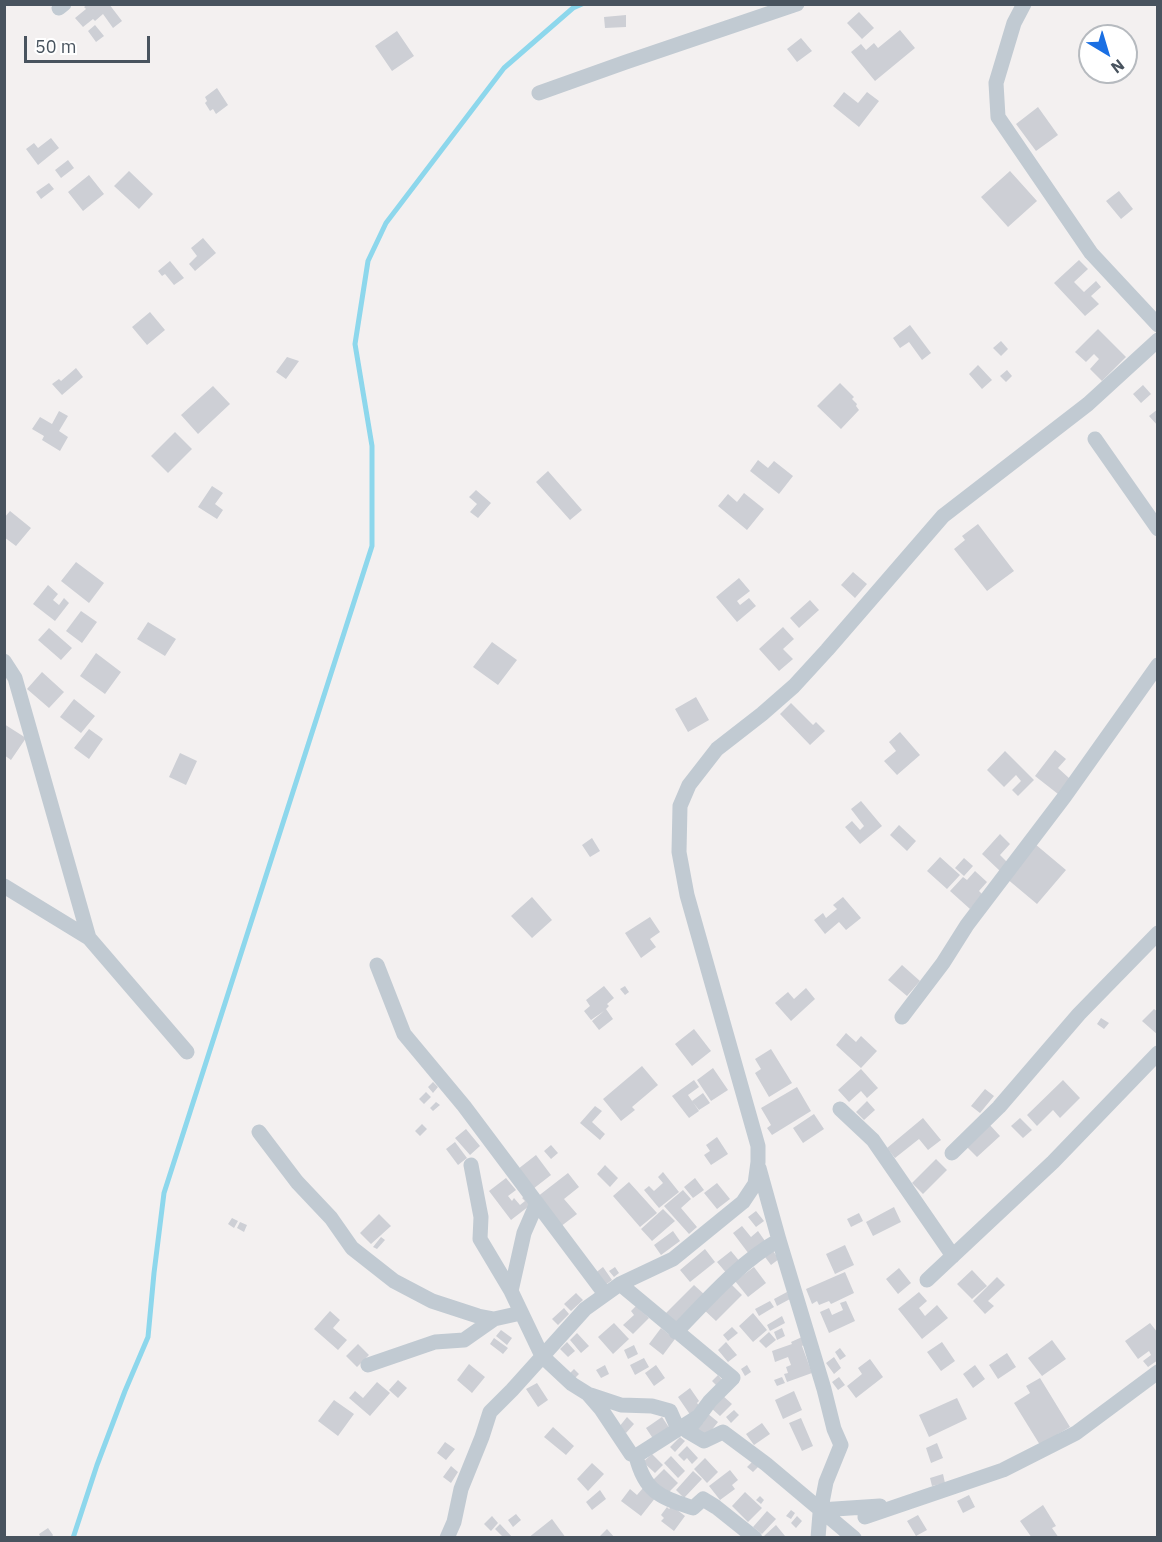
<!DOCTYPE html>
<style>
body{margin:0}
#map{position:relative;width:1162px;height:1542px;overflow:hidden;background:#f3f0f0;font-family:"IBM Plex Sans",sans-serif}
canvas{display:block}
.frame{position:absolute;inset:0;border:6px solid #48535e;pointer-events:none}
.north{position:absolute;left:1078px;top:24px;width:60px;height:60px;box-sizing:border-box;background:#fff;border:2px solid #b6babf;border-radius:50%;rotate:142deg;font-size:16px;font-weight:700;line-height:24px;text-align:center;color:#48535e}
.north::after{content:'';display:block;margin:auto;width:21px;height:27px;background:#1a6fe3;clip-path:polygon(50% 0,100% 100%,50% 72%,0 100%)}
.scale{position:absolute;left:24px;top:36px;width:126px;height:27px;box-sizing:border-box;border:3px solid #48535e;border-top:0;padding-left:8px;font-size:18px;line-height:21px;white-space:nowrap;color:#48535e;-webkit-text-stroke:4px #fff;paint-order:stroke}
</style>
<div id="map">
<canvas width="1162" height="1542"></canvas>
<div class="frame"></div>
<div class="north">N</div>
<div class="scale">50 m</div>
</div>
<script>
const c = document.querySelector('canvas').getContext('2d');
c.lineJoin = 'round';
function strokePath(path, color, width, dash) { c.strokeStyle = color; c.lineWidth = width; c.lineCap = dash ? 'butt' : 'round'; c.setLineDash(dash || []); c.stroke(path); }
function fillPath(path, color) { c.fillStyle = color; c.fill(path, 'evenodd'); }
const stream = new Path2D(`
 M73,1538L97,1465L125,1391L148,1337L154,1273L164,1193L372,546V446L355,344L368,261L386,223L504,68L573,8L582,4`);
const building = new Path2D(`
 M88,4H109L122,21L113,28L103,14L95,21L93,19L83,27L75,18L86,9L84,7Z
 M859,12L874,28L862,39L847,23Z
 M626,15V27L605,28L604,17Z
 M95,25L104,36L96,42L88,31Z
 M900,30L915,48L875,81L851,52L861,44L866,50L874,43L878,48Z
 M397,31L414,56L392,71L375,46Z
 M801,38L812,51L797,62L787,49Z
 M217,88L228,105L216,114L213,109L210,111L205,103L207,101L205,97Z
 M844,92L858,103L867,92L879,101L859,127L833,106Z
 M1038,107L1058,135L1036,151L1016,124Z
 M51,138L59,148L38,165L26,149L34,143L38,148Z
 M68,160L74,168L61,178L55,170Z
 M129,171L153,194L139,209L114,186Z
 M1010,171L1037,201L1008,227L981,197Z
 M89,175L104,194L83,211L68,192Z
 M49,183L54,189L41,199L36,192Z
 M1119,191L1133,209L1121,219L1106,201Z
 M203,238L216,253L195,271L189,264L197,256L191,248Z
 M1079,260L1088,269L1074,282L1084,292L1096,281L1101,287L1091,296L1099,304L1085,316L1054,283Z
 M170,261L184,278L174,285L165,274L162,276L158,271Z
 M150,312L165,330L147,345L132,327Z
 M910,325L931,353L922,360L909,342L900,348L893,338Z
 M1098,329L1126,357L1102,381L1090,369L1099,359L1094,354L1086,362L1075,352Z
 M1001,341L1008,349L1001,356L993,348Z
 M287,357L299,361L286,379L276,372Z
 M978,365L992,380L982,389L969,374Z
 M76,368L83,377L62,395L52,384L59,379L61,381Z
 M1007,370L1012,376L1006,382L1000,376Z
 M840,383L854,397L852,399L857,404L856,406L859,410L841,429L817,406Z
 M1143,385L1151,394L1141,403L1133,394Z
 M213,386L230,404L198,434L181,415Z
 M1158,409V426L1149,416Z
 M59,411L68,416L59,431L68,437L60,451L42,440L44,436L32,429L40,417L52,424Z
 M175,432L192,449L168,473L151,456Z
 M758,460L768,468L774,461L793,476L779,494L750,471Z
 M548,471L582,510L570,520L536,482Z
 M212,486L223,493L215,504L223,510L217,519L198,507Z
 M476,490L491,503L478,518L470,512L477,504L469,497Z
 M744,493L764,509L747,530L718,506L728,494L737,502Z
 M10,511L31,528L16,546L4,537V518Z
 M978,524L1014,571L987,591L954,549L965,540L962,536Z
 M76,562L104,583L89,603L61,581Z
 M853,572L867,584L855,598L841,585Z
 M739,578L750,591L737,601L740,605L749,598L756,606L737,622L716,597Z
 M48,585L58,594L53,600L59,605L64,598L69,603L55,621L33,604Z
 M810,600L819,610L799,628L790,618Z
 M81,611L97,622L82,643L66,631Z
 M148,622L176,639L165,656L137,639Z
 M783,627L794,639L783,649L793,659L779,671L759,649Z
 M49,628L72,648L61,660L38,640Z
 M492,642L517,660L498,685L473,667Z
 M96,653L121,672L105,694L80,676Z
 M42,672L64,692L49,708L27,689Z
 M696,697L709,720L688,732L675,709Z
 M74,699L95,716L81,733L60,717Z
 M791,703L813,725L816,722L825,731L810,745L780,714Z
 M4,724L26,738L11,760L4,755Z
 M89,729L103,739L89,759L74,748Z
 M900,732L920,755L897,775L884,761L896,751L889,742Z
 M1055,750L1066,759L1058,768L1070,779L1058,794L1035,776Z
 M1005,751L1034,780L1018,796L1012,790L1021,781L1016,775L1004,787L987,770Z
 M180,753L197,761L186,785L169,777Z
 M861,801L882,826L860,844L845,827L852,821L860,830L864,826L851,809Z
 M899,825L916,841L907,851L890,835Z
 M1000,834L1010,844L1000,855L1008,863L1000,871L982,854Z
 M592,838L600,851L590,857L582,845Z
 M1035,844L1066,870L1037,904L1006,878Z
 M940,857L960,875L947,889L927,871Z
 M964,858L973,866L964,876L955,868Z
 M975,871L987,882L979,891L983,895L970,909L950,891L963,877L967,880Z
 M532,897L552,920L532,938L511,916Z
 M843,897L861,918L846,930L839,922L825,934L814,920L823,913L826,918L837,909L833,905Z
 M650,917L660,932L650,939L656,947L641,958L625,933Z
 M902,965L920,981L907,996L888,980Z
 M604,986L614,998L607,1004L609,1006L606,1009L613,1019L599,1030L592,1021L604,1011L591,1020L584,1011L590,1006L586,1000Z
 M625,986L629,992L625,995L620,989Z
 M806,988L815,999L791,1021L775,1003L788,992L794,999Z
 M1154,1009L1158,1012V1035L1142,1021Z
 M1101,1018L1109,1023L1104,1029L1097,1024Z
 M694,1029L711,1051L692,1066L675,1044Z
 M846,1033L856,1042L861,1036L877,1051L861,1068L836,1045Z
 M771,1049L792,1083L769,1097L755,1073L761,1069L755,1059Z
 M642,1066L658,1085L632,1107L635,1110L621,1121L603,1099Z
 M713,1068L728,1090L711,1101L697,1080Z
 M861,1069L878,1088L867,1098L861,1091L849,1102L838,1090Z
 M694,1080L699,1087L688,1095L699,1111L689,1118L672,1096Z
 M1063,1080L1080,1098L1060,1118L1053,1110L1037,1126L1027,1115Z
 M433,1082L438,1087L433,1093L428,1087Z
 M797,1087L811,1111L772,1135L767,1128L771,1125L761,1108Z
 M985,1089L994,1096L980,1113L971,1106Z
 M426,1092L431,1097L424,1104L419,1099Z
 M703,1093L710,1103L699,1110L692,1101Z
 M867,1101L875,1110L864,1120L856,1112Z
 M436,1102L440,1105L433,1111L430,1108Z
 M595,1106L602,1111L592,1122L605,1134L600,1140L580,1123Z
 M814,1114L824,1129L803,1143L793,1128Z
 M923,1118L941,1140L928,1150L919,1139L895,1158L887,1148Z
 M1020,1118L1032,1130L1023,1138L1011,1126Z
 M422,1124L427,1129L420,1136L415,1131Z
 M989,1124L1000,1136L977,1157L966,1146Z
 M466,1129L480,1146L470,1155L455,1138Z
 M717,1137L728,1154L711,1165L704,1155L710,1151L706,1145Z
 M455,1142L467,1158L458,1165L446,1149Z
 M551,1145L558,1153L551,1159L544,1151Z
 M536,1155L551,1175L533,1189L518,1169Z
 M936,1159L947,1170L923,1194L912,1183Z
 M605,1165L618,1178L610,1187L597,1174Z
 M663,1172L679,1192L659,1208L644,1190L649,1186L654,1191L663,1183L658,1177Z
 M568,1173L579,1187L564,1199L577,1214L560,1227L537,1197Z
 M506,1178L516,1190L508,1196L512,1201L514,1198L520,1205L525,1201L522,1198L526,1195L533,1203L511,1220L489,1191Z
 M695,1178L704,1190L693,1198L684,1187Z
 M629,1182L657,1213L640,1227L613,1196Z
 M717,1183L730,1199L717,1209L704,1193Z
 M683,1190L691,1199L681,1208L697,1227L689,1234L664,1206Z
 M894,1207L901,1222L873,1236L866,1222Z
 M663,1209L675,1221L652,1241L641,1229Z
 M756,1211L764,1221L756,1227L748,1217Z
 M859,1213L863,1221L851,1227L847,1219Z
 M379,1214L391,1226L371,1244L360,1233Z
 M232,1218L238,1221L234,1228L228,1224Z
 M240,1222L247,1225L244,1232L237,1228Z
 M742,1226L751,1237L758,1231L765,1241L749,1254L733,1233Z
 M673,1231L680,1241L661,1255L654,1245Z
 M381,1237L385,1240L377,1249L373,1247Z
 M845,1245L854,1265L835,1274L826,1254Z
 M705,1249L715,1262L690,1282L680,1270Z
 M731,1251L741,1263L728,1275L717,1262Z
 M773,1251L779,1259L771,1265L765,1257Z
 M603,1267L612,1280L604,1286L594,1274Z
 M615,1267L619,1273L614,1277L609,1271Z
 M754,1267L766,1283L748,1297L735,1281Z
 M899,1268L911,1283L898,1294L886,1279Z
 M972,1270L987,1286L972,1299L957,1284Z
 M845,1272L854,1293L831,1304L829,1301L819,1305L817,1301L812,1304L806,1289Z
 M997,1277L1005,1285L988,1301L994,1306L985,1314L973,1301Z
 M729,1282L742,1295L716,1321L702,1308Z
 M694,1285L706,1296L675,1326L664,1315Z
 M787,1292L790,1299L777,1306L774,1299Z
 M919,1292L927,1301L919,1308L925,1316L937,1305L948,1318L922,1339L898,1309Z
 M576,1293L583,1300L571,1311L564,1304Z
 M770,1301L774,1307L759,1316L755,1309Z
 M846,1301L855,1321L829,1333L820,1312L829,1308L832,1315L843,1310L840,1303Z
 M636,1306L649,1318L633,1334L623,1325L634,1315L631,1311Z
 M564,1308L569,1314L558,1325L552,1319Z
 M330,1311L340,1320L333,1328L347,1340L338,1350L314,1329Z
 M753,1313L767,1330L753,1342L739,1326Z
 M782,1316L785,1323L770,1331L767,1325Z
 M614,1323L629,1339L613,1354L598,1337Z
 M1150,1323L1158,1333V1360L1148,1367L1143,1361L1151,1355L1149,1351L1138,1359L1125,1341Z
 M732,1327L738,1333L728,1341L723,1335Z
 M661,1328L675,1339L663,1355L649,1344Z
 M782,1328L785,1336L777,1340L774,1332Z
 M501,1330L512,1338L507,1345L496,1336Z
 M769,1332L776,1340L766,1348L759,1341Z
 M577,1333L589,1346L581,1353L570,1340Z
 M802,1337L804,1345L802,1346L812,1373L787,1382L784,1374L788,1373L786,1367L791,1365L788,1357L775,1362L772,1351L792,1344L791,1342Z
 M494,1338L508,1348L503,1354L490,1344Z
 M1052,1340L1066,1359L1042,1376L1028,1358Z
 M567,1342L575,1351L568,1357L560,1349Z
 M726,1342L737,1355L728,1362L718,1350Z
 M942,1342L955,1361L941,1371L927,1352Z
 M358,1344L369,1355L357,1367L346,1356Z
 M634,1345L638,1354L628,1359L624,1350Z
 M840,1348L846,1356L840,1360L835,1352Z
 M1007,1353L1016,1367L998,1379L989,1365Z
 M834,1357L841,1368L834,1374L826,1363Z
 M644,1358L649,1367L635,1375L630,1365Z
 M870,1359L883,1377L856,1398L847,1386L862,1374L858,1368Z
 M469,1364L485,1377L472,1393L457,1380Z
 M605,1365L609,1374L601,1378L596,1370Z
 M656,1365L665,1378L654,1386L645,1373Z
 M747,1365L751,1372L745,1376L741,1369Z
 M975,1365L985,1379L973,1388L963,1374Z
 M574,1369L579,1374L574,1379L569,1374Z
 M718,1375L723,1381L717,1386L712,1381Z
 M782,1377L785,1383L777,1386L774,1380Z
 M839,1377L845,1385L838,1390L832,1382Z
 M1040,1378L1070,1427L1040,1445L1014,1403L1030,1393L1026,1386Z
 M398,1380L407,1388L398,1398L389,1390Z
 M377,1382L390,1393L370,1416L349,1398L355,1391L363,1398Z
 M537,1383L548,1400L538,1407L526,1389Z
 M690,1388L699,1401L697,1403L701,1408L691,1416L678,1397Z
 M794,1391L802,1410L783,1419L775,1400Z
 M722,1395L732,1404L720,1416L710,1407Z
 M957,1398L967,1419L929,1437L919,1415Z
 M334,1400L354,1414L338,1436L318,1421Z
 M734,1410L739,1415L731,1423L726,1417Z
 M707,1413L718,1422L707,1436L696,1428Z
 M627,1417L634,1424L626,1433L619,1427Z
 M662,1417L672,1432L656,1443L646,1428Z
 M801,1418L813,1446L802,1451L789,1423Z
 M762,1423L770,1434L754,1445L746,1434Z
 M553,1427L574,1446L566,1455L544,1437Z
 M680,1437L685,1441L675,1452L670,1447Z
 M445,1442L455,1449L446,1460L437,1453Z
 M937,1443L943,1458L931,1463L926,1448Z
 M687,1446L698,1458L692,1464L687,1458L684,1461L678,1455Z
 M652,1454L663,1465L655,1473L643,1462Z
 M671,1456L685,1471L678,1478L664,1463Z
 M705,1458L718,1472L707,1483L694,1469Z
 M754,1460L759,1466L753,1472L747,1467Z
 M592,1463L604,1474L588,1491L577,1479Z
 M451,1466L458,1472L451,1483L443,1477Z
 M664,1469L678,1483L667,1494L653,1480Z
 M730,1470L738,1480L732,1485L735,1489L720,1500L709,1486Z
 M693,1471L702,1479L684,1498L676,1490Z
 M943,1474L945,1483L932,1486L930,1478Z
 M643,1488L656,1497L641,1516L621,1501L630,1489L637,1495Z
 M600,1490L606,1499L592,1510L586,1502Z
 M745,1492L762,1508L748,1522L732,1506Z
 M969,1495L975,1507L963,1513L957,1501Z
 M760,1496L764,1500L761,1504L756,1500Z
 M1043,1505L1056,1526L1052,1528L1059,1538H1032L1020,1521Z
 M672,1506L685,1516L674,1531L661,1521L664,1518L661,1515L667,1507L669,1509Z
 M791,1510L795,1513L791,1519L786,1516Z
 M767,1511L776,1519L762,1534L753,1527Z
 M516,1514L521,1520L513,1527L508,1520Z
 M918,1515L927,1530L916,1536L907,1521Z
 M492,1516L498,1523L491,1531L484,1524Z
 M797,1516L802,1521L796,1528L791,1523Z
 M552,1519L566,1538H528Z
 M500,1524L513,1538H504L495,1529Z
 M776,1525L785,1536L783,1538H766L764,1536Z
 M48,1528L53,1535L51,1538H41L39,1534Z
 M607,1529L615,1538H598Z`);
const minor = new Path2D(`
 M1024,4L1014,23L996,83L998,117L1091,253L1158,325
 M59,8L64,4
 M539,93L626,62L797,4
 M1095,439L1158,529
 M4,661L15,678L89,938
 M4,886L89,938L187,1052
 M377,965L404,1034L464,1106L605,1294
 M902,1017L943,963L967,925L1065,796L1158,665
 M840,1109L873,1140L953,1256
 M259,1132L297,1182L331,1218L352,1248L394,1281L432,1301L478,1316L494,1319L521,1313
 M952,1153L999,1107L1079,1014L1158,933
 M471,1165L481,1217L480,1239L511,1291
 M759,1168L779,1240L824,1389L834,1429L841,1445L826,1482L820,1513L818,1538
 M537,1203L524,1233L511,1291L542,1356L572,1384L588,1394L601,1409L631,1454L636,1456C645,1493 661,1497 693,1508L703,1499L716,1507L755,1538
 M927,1280L1053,1162L1158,1053
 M620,1284L733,1378L710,1401L699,1416L636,1456
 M676,1332C706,1301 741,1261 779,1240
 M368,1365L435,1342L464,1340L494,1319
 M591,1395L621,1405L652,1406L670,1411L678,1429
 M697,1419L687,1431L704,1441L723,1432L766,1464L854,1538
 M820,1510L880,1506
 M865,1517L1003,1470L1076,1433L1158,1372
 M447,1538L454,1522L461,1489L482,1437L490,1412L512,1390L585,1309L620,1284L673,1259L743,1202L755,1184L758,1162V1146L687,895L679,852L680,806L689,785L717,749L762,714L794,686L827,650L943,516L1088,404L1158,340`);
strokePath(stream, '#8dd7ec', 5);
fillPath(building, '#cdcfd5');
strokePath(minor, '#c1cad2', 15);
</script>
